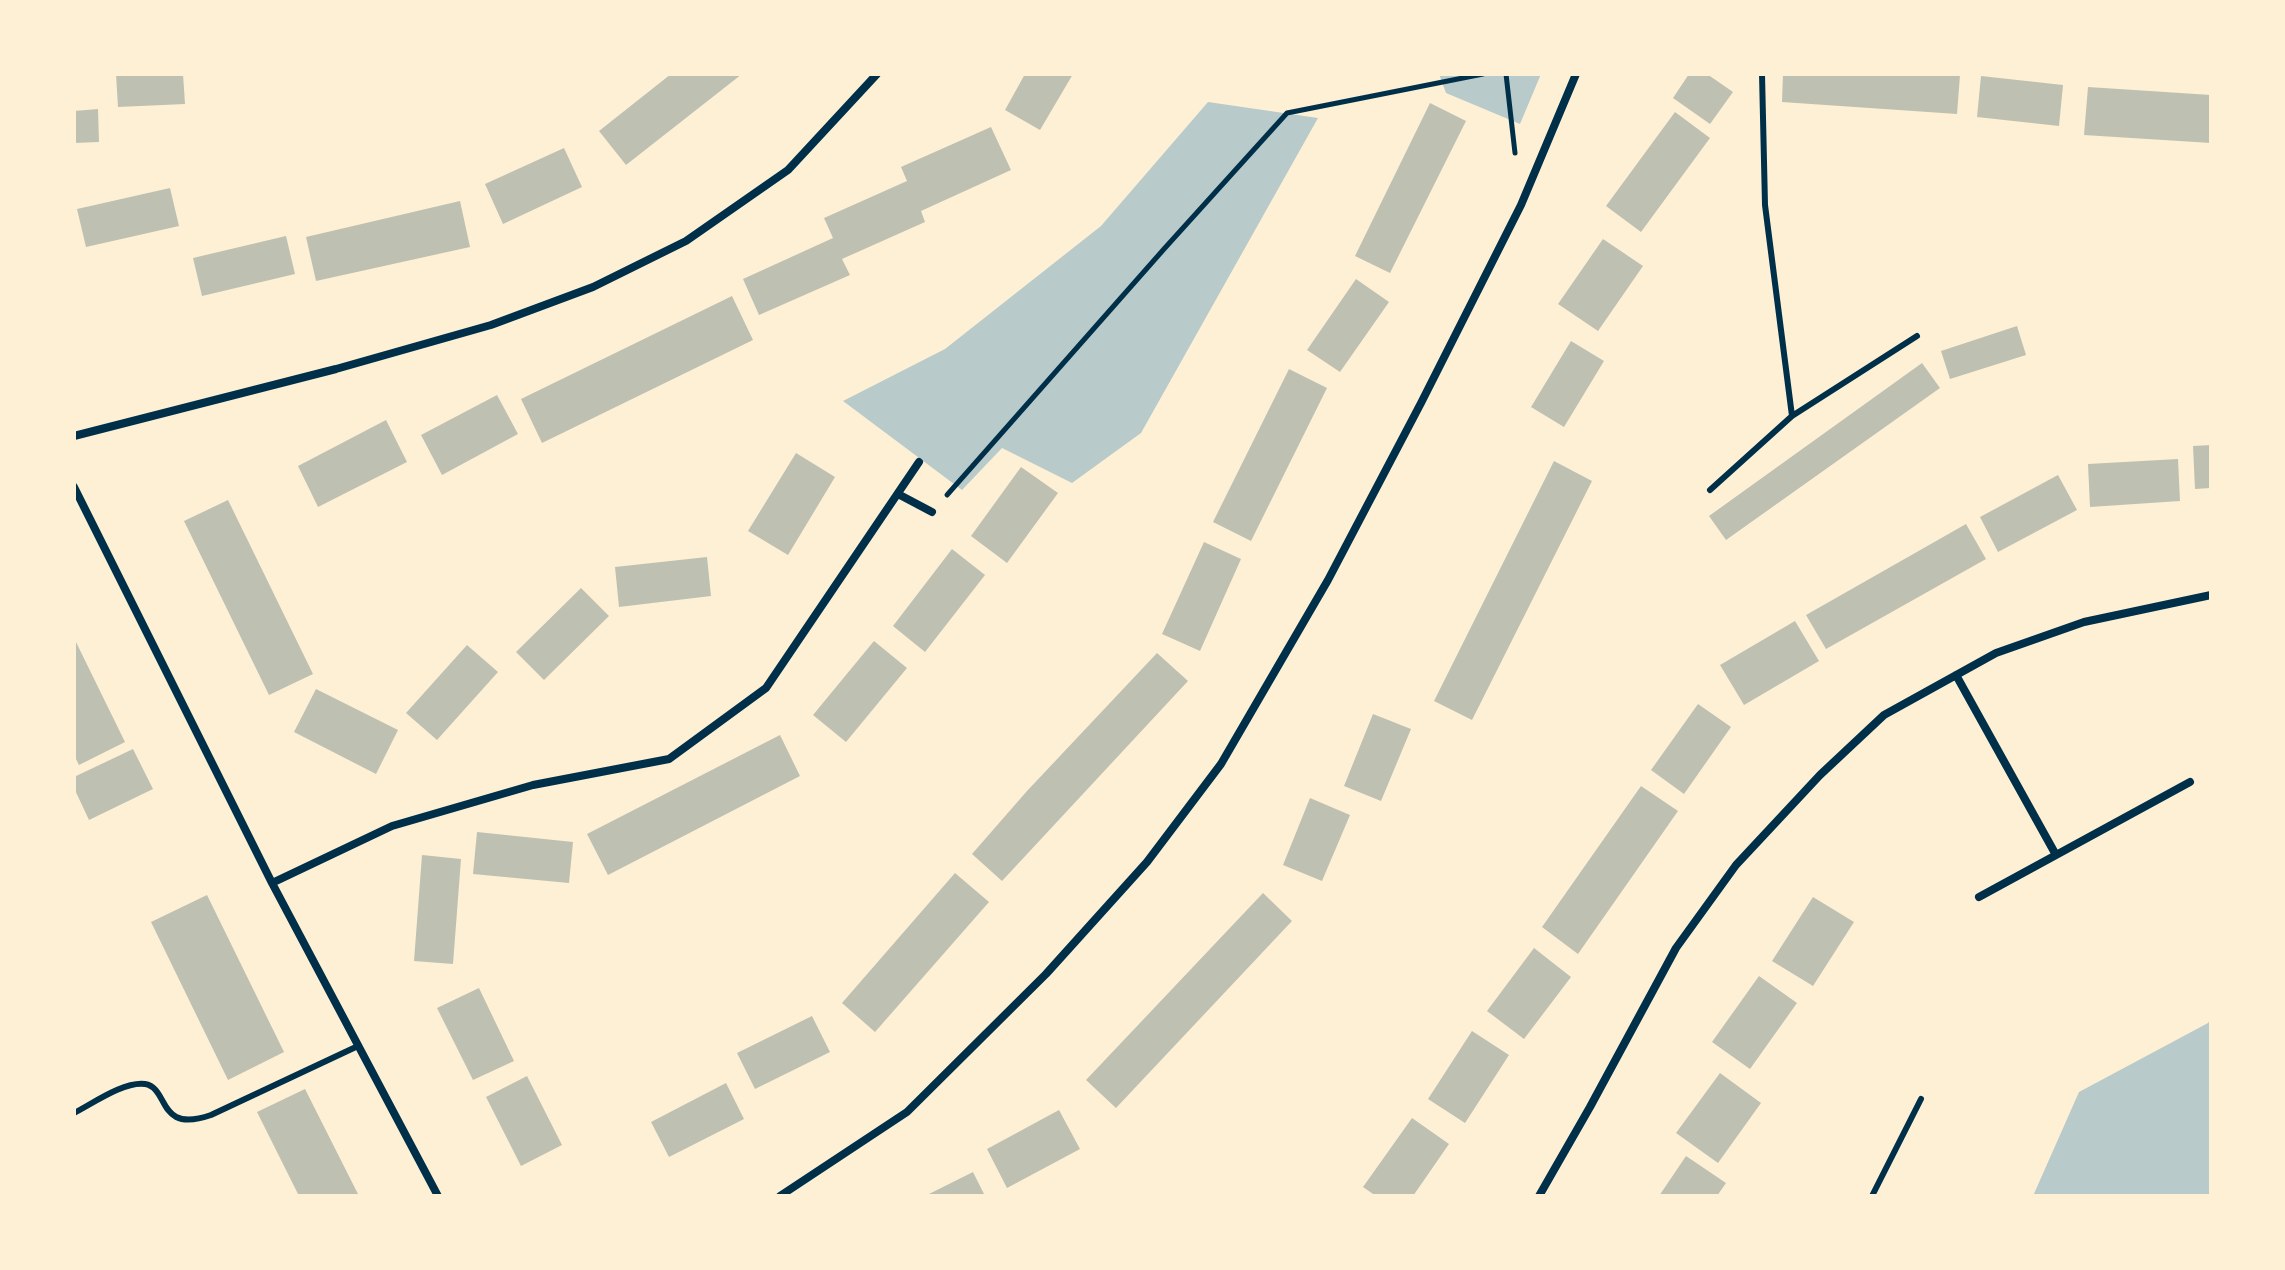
<!DOCTYPE html>
<style>
body{margin:0}
#map{position:relative;width:2285px;height:1270px;overflow:hidden;background:#fdf0d5;font-family:"Space Grotesk",sans-serif}
canvas{display:block}
.frame{position:absolute;inset:0;border:76px solid #fdf0d5;pointer-events:none}
</style>
<div id="map">
<canvas width="2285" height="1270"></canvas>
<div class="frame"></div>
</div>
<script>
const c = document.querySelector('canvas').getContext('2d');
c.lineJoin = 'round';
function fillPath(path, color) { c.fillStyle = color; c.fill(path, 'evenodd'); }
function strokePath(path, color, width, dash) { c.strokeStyle = color; c.lineWidth = width; c.lineCap = dash ? 'butt' : 'round'; c.setLineDash(dash || []); c.stroke(path); }
const green = new Path2D(`
 M1439,74H1541L1520,124L1446,93Z
 M1208,102L1318,118L1141,433L1072,483L1002,448L962,490L843,401L945,349L1101,226Z
 M2211,1019V1196H2033L2079,1092L2208,1023Z`);
const building = new Path2D(`
 M116,74H183L185,104L118,107Z
 M671,74H742L626,165L599,131Z
 M1025,74H1073L1040,130L1005,110Z
 M1689,74H1707L1733,92L1710,124L1673,98Z
 M1783,74L1960,75L1957,114L1782,102Z
 M1981,76L2063,85L2059,126L1977,117Z
 M2088,87L2211,95V143L2084,135Z
 M1430,103L1466,121L1390,273L1355,256Z
 M98,109L99,142L74,143V111Z
 M1675,112L1710,138L1641,232L1606,206Z
 M991,127L1011,170L921,211L925,222L842,259L850,275L759,315L743,279L833,238L824,218L907,181L901,167Z
 M564,148L582,187L503,224L485,184Z
 M170,188L179,226L86,247L77,209Z
 M460,201L470,247L316,281L306,237Z
 M286,236L295,274L202,296L193,258Z
 M1603,239L1643,266L1598,331L1558,304Z
 M1356,279L1389,302L1340,372L1307,350Z
 M732,296L753,340L542,443L521,399Z
 M2017,326L2026,355L1950,379L1941,351Z
 M1571,341L1604,361L1564,427L1531,407Z
 M1922,363L1940,388L1726,540L1709,516Z
 M1289,369L1327,388L1251,541L1213,522Z
 M497,395L518,434L442,475L421,435Z
 M386,420L407,462L318,507L298,466Z
 M2211,445V488L2195,489L2193,446Z
 M796,453L835,477L788,555L748,531Z
 M2178,459L2180,501L2090,507L2088,464Z
 M1554,461L1592,481L1472,720L1434,701Z
 M1021,467L1058,493L1007,563L971,536Z
 M2058,475L2077,510L1998,552L1980,517Z
 M228,500L313,674L269,695L184,521Z
 M1966,524L1986,559L1826,649L1806,615Z
 M1204,542L1241,559L1200,651L1162,634Z
 M952,549L985,575L925,652L893,626Z
 M707,557L711,596L619,607L615,567Z
 M581,588L609,616L544,680L516,652Z
 M1795,621L1819,661L1744,705L1720,665Z
 M74,638L125,742L79,765L74,755Z
 M874,641L907,668L846,742L813,715Z
 M467,645L498,672L437,740L406,713Z
 M1157,653L1188,681L1002,881L972,854L1027,791Z
 M316,689L398,730L376,774L294,732Z
 M1698,704L1731,727L1684,794L1651,770Z
 M1373,714L1411,729L1381,801L1344,786Z
 M780,735L800,776L608,875L587,834Z
 M133,749L153,789L89,820L74,788V777Z
 M1641,786L1678,811L1578,954L1542,927Z
 M1310,798L1350,815L1322,881L1283,865Z
 M477,832L573,842L569,883L473,874Z
 M422,855L461,859L453,964L414,961Z
 M955,873L989,902L875,1032L842,1003Z
 M1263,893L1292,921L1116,1108L1086,1080Z
 M207,895L284,1052L228,1080L151,922Z
 M1813,897L1854,922L1813,986L1772,961Z
 M1534,948L1571,977L1524,1039L1487,1011Z
 M1759,976L1797,1003L1750,1069L1712,1042Z
 M479,988L514,1061L473,1080L437,1008Z
 M812,1016L830,1052L755,1089L737,1053Z
 M1472,1031L1509,1055L1465,1123L1428,1099Z
 M1720,1073L1761,1103L1718,1163L1676,1133Z
 M527,1076L562,1145L521,1166L486,1097Z
 M726,1083L744,1119L669,1157L651,1122Z
 M305,1089L359,1196H299L257,1112Z
 M1059,1110L1080,1149L1007,1188L987,1149Z
 M1412,1118L1449,1144L1413,1196H1376L1363,1187Z
 M1686,1156L1726,1183L1717,1196H1659Z
 M973,1172L985,1196H925Z`);
const path = new Path2D(`
 M1506,74L1515,153
 M947,495L1164,249L1287,113L1483,74`);
const service = new Path2D(`
 M1762,74L1765,205L1792,416
 M1710,490L1792,416L1917,336
 M74,1113C92,1104 124,1081 145,1084C170,1088 156,1134 211,1115L358,1046
 M1872,1196L1921,1099`);
const minor = new Path2D(`
 M74,436L336,369L491,325L593,287L686,241L788,170L877,74
 M74,487L272,883L438,1196
 M898,494L932,512
 M1956,675L2056,855
 M272,883L392,826L533,785L669,759L766,688L919,462
 M1979,897L2190,782
 M780,1196L907,1112L1046,974L1147,862L1221,764L1328,580L1421,403L1521,205L1576,74
 M1539,1196L1590,1107L1676,948L1736,865L1820,775L1884,715L1996,653L2084,622L2211,595`);
fillPath(green, '#b9caca');
fillPath(building, '#bec0b2');
strokePath(path, '#003049', 5);
strokePath(service, '#003049', 6);
strokePath(minor, '#003049', 8);
</script>
